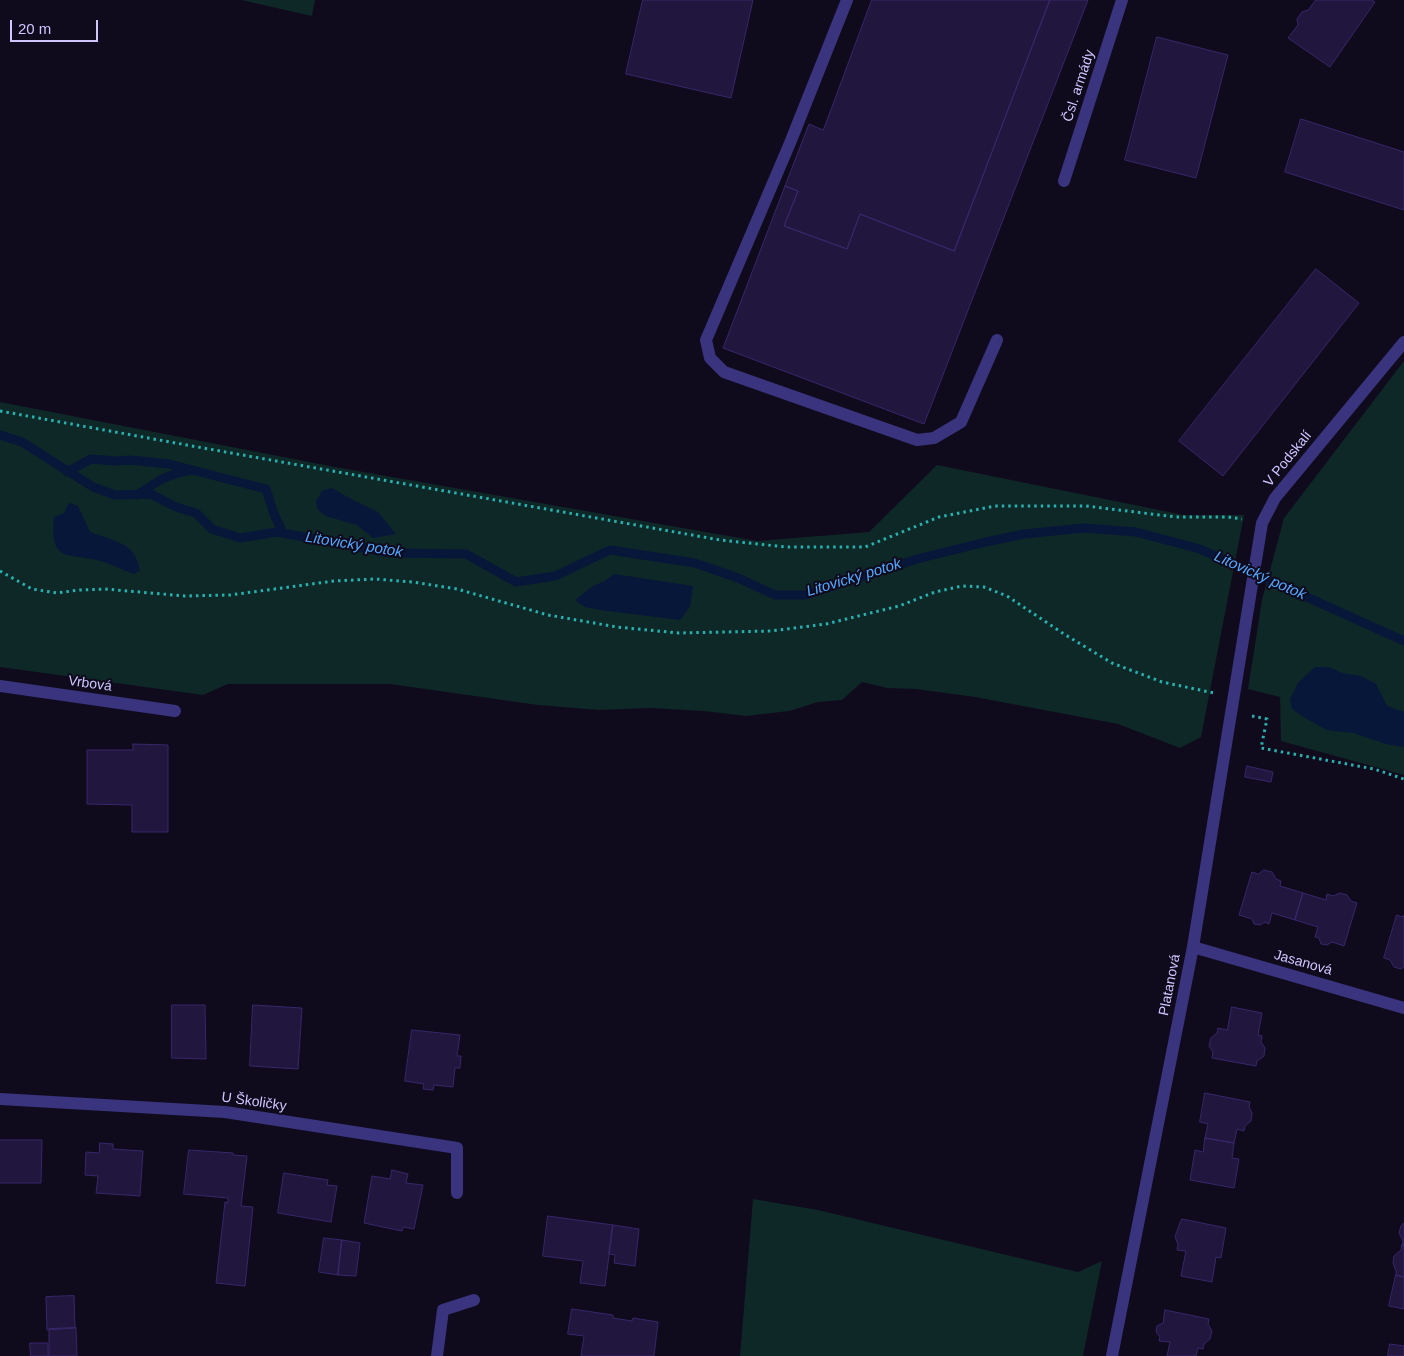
<!DOCTYPE html>
<meta charset="utf-8">
<style>
body{margin:0}
#map{position:relative;width:1404px;height:1356px;overflow:hidden;background:#0f0b1d;font-family:Helvetica,sans-serif}
canvas{display:block}
.scale{position:absolute;left:10px;top:20px;width:88px;height:22px;box-sizing:border-box;border:2px solid #cfc6ff;border-top:0;padding-left:6px;font-size:15px;line-height:18px;white-space:nowrap;color:#cfc6ff;-webkit-text-stroke:4px #0f0b1d;paint-order:stroke}
</style>
<div id="map">
<canvas width="1404" height="1356"></canvas>
<div class="scale">20 m</div>
</div>
<script>
const c = document.querySelector('canvas').getContext('2d');
c.lineJoin = 'round';
function fillPath(path, color) { c.fillStyle = color; c.fill(path, 'evenodd'); }
function strokePath(path, color, width, dash) { c.strokeStyle = color; c.lineWidth = width; c.lineCap = dash ? 'butt' : 'round'; c.setLineDash(dash || []); c.stroke(path); }
function label(font, color, halo, rows, align = 'center') {
  c.font = font + ' Helvetica,sans-serif'; c.lineWidth = 4; c.setLineDash([]); c.textBaseline = 'middle'; c.strokeStyle = halo; c.fillStyle = color; for (const [text, x, y, turn = 0] of rows) {
    c.save(); c.translate(x, y); c.rotate((+turn || 0) * Math.PI / 180); c.textAlign = isNaN(turn) ? turn : align; if (halo) c.strokeText(text, 0, 0); c.fillText(text, 0, 0); c.restore();
  }
}
const green = new Path2D(`
 M241,0H315L312,16Z
 M1404,361V775L1281,741L1280,697L1248,689L1262,600L1284,518Z
 M0,402L335,467L757,541L869,532L937,465L1184,515H1244L1201,737L1180,748L1118,724L975,697L916,689L887,688L862,682L842,700L818,702L789,711L746,716L704,711L650,708L599,710L538,705L390,684H228L203,695L0,667Z
 M753,1199L818,1210L1078,1272L1102,1261L1083,1356H740Z`);
const water = new Path2D(`
 M332,488L353,500L378,512L396,534L373,538L357,525L326,516L318,510L316,501L322,491Z
 M69,503L78,506L90,532C115,542 134,541 140,570L134,574C124,571 114,565 104,562C71,551 49,567 54,517L64,513Z
 M614,574L693,586L690,607L680,620L600,610L585,607L575,600L593,586L605,581Z
 M1315,667H1329L1342,673L1361,676L1376,684L1387,706L1404,712V747L1386,744L1353,733L1327,730L1305,718L1292,709L1290,699L1298,683Z`);
const stream = new Path2D(`
 M0,435L22,442L93,487L115,495L151,494L176,507L196,513L212,529L240,538L277,532L390,553L466,554L516,582L555,576L610,550L695,563L738,578L775,595H805L917,559L986,542L1024,534L1084,528L1136,532L1200,549L1404,641
 M67,472L91,459L116,461L130,460L169,464L266,489L274,514L283,533
 M137,495C153,484 169,473 188,471`);
const building = new Path2D(`
 M643,0H753L731,98L626,74Z
 M872,0H1050L954,251L860,214L847,249L784,226L798,191L785,186L809,124L823,130Z
 M1050,0H1088L924,424L723,348L785,186L798,191L784,226L847,249L860,214L954,251Z
 M1316,0H1372L1375,2L1330,67L1288,38L1298,25L1297,19L1302,12L1308,10Z
 M1157,37L1228,55L1196,178L1125,160Z
 M1301,119L1404,152V210L1285,172Z
 M1316,269L1359,303L1223,476L1179,441Z
 M133,744L168,745V832H132V805L87,804V750H133Z
 M1247,766L1273,772L1271,782L1245,777Z
 M1264,870L1272,872L1276,879L1281,881L1280,886L1303,893L1295,920L1272,913L1269,924L1265,922L1260,925L1254,924L1252,919L1239,915L1252,872L1258,874Z
 M1303,893L1326,900L1327,894L1333,896L1340,893L1347,895L1351,901L1357,903L1344,946L1332,942L1327,945L1321,944L1319,938L1315,937L1318,927L1295,920Z
 M1397,915L1402,917L1404,915V967L1401,969L1394,967L1390,960L1384,958Z
 M172,1005H205L206,1059L172,1058Z
 M253,1005L302,1008L298,1069L250,1066Z
 M1232,1007L1262,1013L1258,1035L1262,1036L1261,1042L1265,1048L1264,1056L1257,1061L1256,1066L1212,1058L1213,1052L1209,1046L1211,1038L1217,1033L1218,1028L1227,1030Z
 M412,1030L460,1035L457,1056H461L460,1068H455L453,1087L434,1085L433,1090L423,1089L424,1084L405,1081Z
 M1205,1093L1250,1102L1249,1107L1252,1113L1251,1121L1245,1126L1244,1131L1237,1129L1234,1143L1205,1138L1208,1124L1200,1122Z
 M1205,1138L1234,1143L1232,1158L1239,1159L1234,1188L1190,1180L1195,1150L1203,1152Z
 M0,1140H42L41,1183H0Z
 M100,1143L113,1144V1149L143,1151L140,1196L96,1193L98,1176L85,1175L86,1152L99,1153Z
 M189,1150L233,1153V1155L247,1156L241,1206L253,1207L245,1286L216,1283L225,1202L228,1203V1198L184,1194Z
 M392,1170L408,1174L406,1183L423,1185L414,1229L403,1227L402,1231L364,1223L372,1176L390,1179Z
 M284,1173L328,1180L327,1185L337,1186L331,1222L278,1213Z
 M548,1216L613,1225L605,1286L580,1283L583,1261L543,1256Z
 M1182,1219L1226,1228L1221,1258L1216,1257L1212,1282L1181,1276L1186,1251L1177,1250L1178,1244L1175,1237Z
 M1404,1223V1246L1402,1245L1403,1241L1399,1233L1401,1226Z
 M613,1225L639,1229L635,1266L614,1263L615,1255L609,1254Z
 M324,1238L342,1240L338,1275L319,1272Z
 M342,1240L360,1243L356,1276L338,1275Z
 M1402,1245L1404,1246V1277L1396,1275V1271L1393,1263L1394,1256L1401,1250Z
 M1396,1275L1404,1277V1309L1389,1306Z
 M74,1296L75,1328L47,1330L46,1297Z
 M572,1309L613,1315V1318L632,1321L633,1318L658,1322L654,1356H581L584,1336L568,1334Z
 M1165,1310L1209,1319L1208,1324L1212,1331L1210,1339L1204,1344L1203,1349L1198,1348L1196,1356H1167L1170,1342L1159,1341L1160,1337L1156,1332L1157,1326L1163,1323Z
 M76,1328L77,1356H49V1329Z
 M30,1343H48V1356H31Z
 M1390,1344L1404,1346V1356H1388Z`);
const path = new Path2D(`
 M0,411L192,446L720,540L786,547H865L939,517L995,506H1086L1176,517H1228L1242,519
 M0,571L32,589L57,593L79,590L105,589L185,596L230,595L334,581L375,579L413,582L457,589L548,615L617,627L679,633L771,631L826,624L899,606L935,592L962,586L984,587L1007,596L1064,634L1112,663L1162,682L1214,693
 M1252,716L1267,719L1261,748L1374,769L1404,779`);
const minor = new Path2D(`
 M847,0L790,143L706,340L710,358L724,372L917,440L934,438L961,422L997,340
 M1064,181L1122,0
 M0,686L175,711
 M1193,947L1404,1008
 M0,1099L225,1112L457,1148V1193
 M437,1356L443,1310L474,1300
 M1112,1356L1193,947L1262,523L1275,498L1404,342`);
const streetNames = [
 ["Čsl. armády",1079,86,-72],
 ["V Podskalí",1288,459,-51],
 ["Vrbová",90,684,8],
 ["Jasanová",1303,963,16],
 ["Platanová",1170,985,-79],
 ["U Školičky",254,1102,8]
];
const waterNames = [
 ["Litovický potok",354,545,9],
 ["Litovický potok",1260,576,24],
 ["Litovický potok",854,578,-17]
];
fillPath(green, '#0e2727');
fillPath(water, '#07173a');
strokePath(stream, '#07173a', 9);
fillPath(building, '#20163e');
strokePath(building, '#38276b', 1);
strokePath(path, '#28b1af', 3, [2.5, 4]);
strokePath(minor, '#3a347e', 12);
label('14px', '#cfc6ff', '#0f0b1d', streetNames);
label('italic 15px', '#54a8ff', '#0f0b1d', waterNames);
</script>
